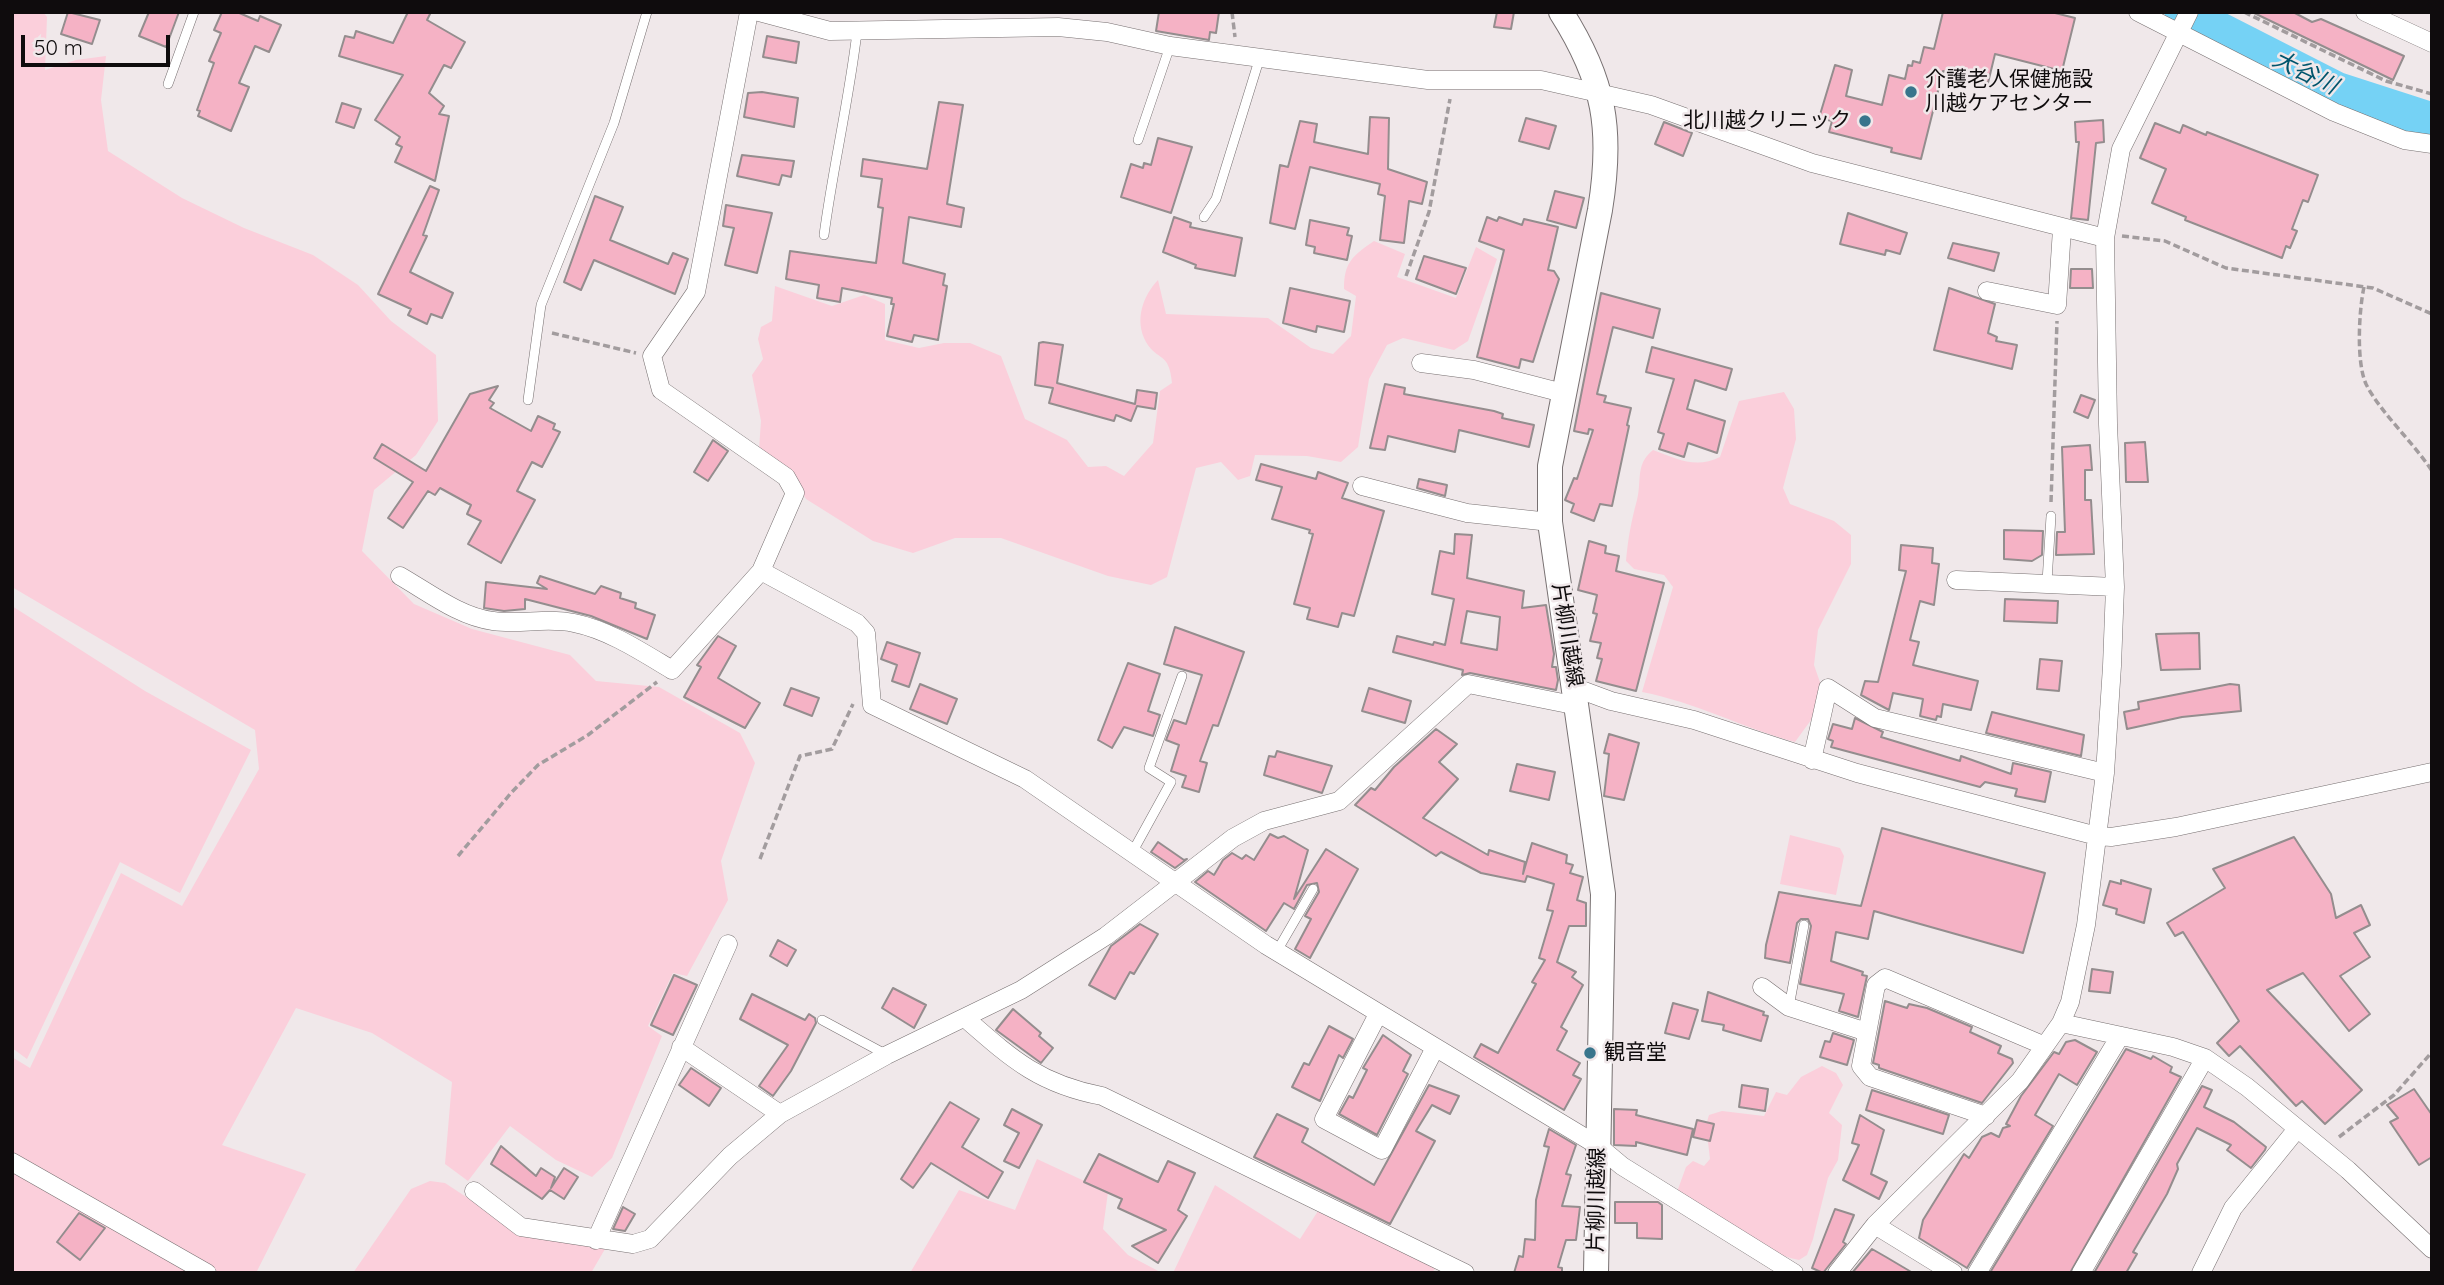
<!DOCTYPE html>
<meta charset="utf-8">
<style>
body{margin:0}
#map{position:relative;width:2444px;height:1285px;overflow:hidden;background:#f0e8ea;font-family:Quicksand,sans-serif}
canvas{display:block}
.frame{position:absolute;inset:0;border:14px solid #0f0c0d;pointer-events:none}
.scale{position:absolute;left:21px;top:35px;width:149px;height:32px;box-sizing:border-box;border:4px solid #0f0c0d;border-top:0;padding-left:9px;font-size:21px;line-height:24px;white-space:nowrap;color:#0f0c0d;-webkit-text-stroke:5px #f0e8ea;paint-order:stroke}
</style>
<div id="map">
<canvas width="2444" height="1285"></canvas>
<div class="frame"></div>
<div class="scale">50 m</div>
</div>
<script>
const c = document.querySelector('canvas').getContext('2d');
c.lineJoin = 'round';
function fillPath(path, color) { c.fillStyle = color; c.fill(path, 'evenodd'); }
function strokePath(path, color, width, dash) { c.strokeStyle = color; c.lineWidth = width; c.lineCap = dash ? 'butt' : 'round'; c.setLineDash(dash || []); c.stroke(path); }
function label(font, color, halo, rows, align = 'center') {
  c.font = font + ' Quicksand,"Noto Sans JP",sans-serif'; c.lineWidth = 5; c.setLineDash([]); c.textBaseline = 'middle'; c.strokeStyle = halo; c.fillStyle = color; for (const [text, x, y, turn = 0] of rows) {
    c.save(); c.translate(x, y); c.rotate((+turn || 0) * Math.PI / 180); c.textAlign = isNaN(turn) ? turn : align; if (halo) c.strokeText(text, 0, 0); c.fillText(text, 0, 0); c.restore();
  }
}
const green = new Path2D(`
 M12,12H43L47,17L45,70L76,60L106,56L101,100L108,151L182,198L244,228L313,255L358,285L391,321L436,355L438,421L416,455L374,490L362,551L414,604L472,629L570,655L596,681L659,687L740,733L755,763L721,861L728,900L687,976L673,973L648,1026L662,1036L612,1158L592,1177L556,1160L510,1126L468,1181L445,1164L452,1082L372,1033L296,1008L222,1145L306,1174L256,1273H12V1057L30,1068L121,873L182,906L259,769L255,730L12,587Z
 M1374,241L1405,254L1397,277L1456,298L1476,247L1497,259L1468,341L1454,350L1403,338L1387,345L1369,379L1358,447L1341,462L1307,456L1255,455L1250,476L1238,480L1221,462L1196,468L1167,577L1151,585L1108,576L1001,538H955L913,553L873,541L806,499L788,468L759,449L761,421L752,375L763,359L758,339L761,327L772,321L775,286L832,306L864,295L885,304V340L919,348L944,343H970L1001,356L1025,419L1067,440L1088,467L1106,466L1124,476L1153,443L1160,391L1172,383C1169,351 1158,362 1146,342C1134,320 1143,296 1158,280L1166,314L1268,318L1311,348L1333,354L1351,336L1356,296L1344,289C1344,263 1352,256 1374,241Z
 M1784,392L1794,409L1796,439L1783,488L1790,504L1834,521L1851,535V564L1818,630L1814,665L1822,688L1811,720L1795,742C1743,728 1695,702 1642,692L1673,587L1664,575L1634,569L1626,561C1628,539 1631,522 1637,500C1642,481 1635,464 1653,450C1677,459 1696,469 1720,457L1739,401Z
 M12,606L145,691L251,750L180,893L120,862L27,1059L12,1048Z
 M1790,835L1840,848L1844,856L1836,895L1780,884Z
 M1822,1066L1836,1073L1843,1085L1829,1113L1842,1125L1838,1160L1828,1178L1813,1239L1807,1255L1799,1260C1753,1251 1719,1211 1677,1192L1686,1167L1693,1161L1704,1166L1710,1159L1706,1125L1709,1115L1722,1111L1764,1116L1776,1092L1787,1095L1801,1077Z
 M1037,1159L1108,1192L1103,1229L1128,1255L1162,1273H910L959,1190L1015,1210Z
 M430,1181L445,1183L524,1235L605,1249L591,1273H353L411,1189Z
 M1215,1185L1300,1239L1318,1211L1436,1267L1432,1273H1173Z`);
const river = new Path2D(`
 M2183,12L2336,90L2432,121`);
const building = new Path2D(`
 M68,12L100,20L92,44L61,34Z
 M149,12H179L166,47L139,36Z
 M222,12H237L258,21L260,16L281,25L269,52L255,46L239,83L249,87L231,131L198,116L200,111L197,110L214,63L209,61L221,33L214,30Z
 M408,12H431L427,20L465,42L451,68L444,65L429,93L444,106L439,114L449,116L435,181L395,162L402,147L396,144L400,137L375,120L403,75L339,56L345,36L354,38L356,31L393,43Z
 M1159,12H1219L1216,33L1210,32L1209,40L1156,31Z
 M1497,12H1514L1511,29L1494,27Z
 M1943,12H2051L2075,18L2062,71L1995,54L1988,83L1943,71L1921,159L1891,152L1892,148L1829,132L1832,121L1819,118L1835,65L1852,70L1846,96L1882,105L1889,75L1905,79L1908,65L1912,66L1913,61L1920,63L1924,47L1934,49Z
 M2252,12H2293L2312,22L2321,19L2404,56L2393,80Z
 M767,36L799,42L796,63L763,57Z
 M762,92L798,98L794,127L744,117L748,93Z
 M939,102L963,105L947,204L964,208L961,227L909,217L903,263L945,274L943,285L947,286L938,340L914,335L912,342L887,336L894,304H891L892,298L842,288L840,302L817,298L819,285L786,279L790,251L876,263L883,208L878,207L882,179L861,176L863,159L927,169Z
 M342,103L361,109L354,128L336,122Z
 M1370,117L1389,118L1388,169L1427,182L1422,204L1409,201L1404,243L1380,240L1385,196L1378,194L1380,184L1310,167L1295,229L1270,223L1280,165L1288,167L1300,121L1317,124L1314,142L1368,154Z
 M1526,118L1556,126L1549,149L1519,141Z
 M2103,120L2104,142L2096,143L2088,220L2071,218L2079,142H2076L2075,122Z
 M1664,122L1692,133L1683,156L1655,144Z
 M2155,123L2180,133L2183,125L2206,135L2207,132L2318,175L2308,202L2303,200L2292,229L2297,231L2290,248L2286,246L2282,258L2185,220L2186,217L2152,203L2166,169L2140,158Z
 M1158,138L1192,147L1171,213L1121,197L1131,164L1143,168L1144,163L1151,165Z
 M742,155L794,161L791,177L782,175L779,185L737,176Z
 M430,186L439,190L423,235L427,236L410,272L453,293L442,318L431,314L427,324L408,315L411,309L378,294Z
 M1555,191L1584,198L1576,228L1547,220Z
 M595,196L623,207L610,240L668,264L673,253L688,259L675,294L594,260L581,290L564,282Z
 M726,205L772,213L757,273L725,265L734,228L723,226Z
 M1848,213L1907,233L1900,254L1886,250L1885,255L1840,244Z
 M1174,217L1191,223L1190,227L1242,238L1235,276L1195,268L1196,265L1163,252Z
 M1487,217L1497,221L1499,217L1522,225L1524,219L1558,227L1548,270L1554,271L1559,279L1533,362L1521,359L1519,368L1477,357L1504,250L1479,241Z
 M1310,220L1349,228L1347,235L1352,236L1347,260L1314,253L1315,247L1306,245Z
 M1953,243L1999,253L1994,271L1948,258Z
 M1424,256L1466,268L1456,294L1416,279Z
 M2071,269H2092L2093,288H2070Z
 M1290,288L1350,301L1344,332L1317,326L1316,332L1283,323Z
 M1949,288L1995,304L1988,333L1997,337L1996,341L2017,345L2012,369L1934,350Z
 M1601,293L1660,309L1653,338L1613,327L1597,394L1606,396L1604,402L1631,408L1627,425L1629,426L1612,506L1600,504L1594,521L1571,512L1574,504L1565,500L1574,478L1577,479L1593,430L1589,429L1588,434L1574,431Z
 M1043,342L1063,345L1057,383L1135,404L1137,390L1157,393L1155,409L1137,406L1131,421L1116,415L1114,421L1049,403L1053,388L1035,385L1039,343Z
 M1652,347L1732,369L1726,390L1695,380L1687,409L1725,421L1717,453L1688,443L1684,457L1659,449L1664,434L1658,432L1674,379L1646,372Z
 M1385,384L1405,388L1404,394L1494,411L1503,414L1502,418L1534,425L1529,447L1459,430L1455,452L1388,436L1385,450L1370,448Z
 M498,386L489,400L494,403L490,408L531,431L538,416L555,424L553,429L560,432L542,467L532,462L517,491L535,500L501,563L468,544L481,521L467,514L471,505L440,488L435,495L428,491L403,528L388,518L413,482L374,458L382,444L426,471L470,394Z
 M2081,395L2095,400L2088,418L2074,412Z
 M713,440L728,451L708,481L694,472Z
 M2145,442L2148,482H2126L2125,443Z
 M2090,445L2092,470H2085V500H2091L2094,554L2056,555L2057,532H2065L2062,447Z
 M1261,464L1316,479L1318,472L1348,483L1342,498L1384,511L1354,616L1342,613L1338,627L1307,619L1310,608L1294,604L1313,534L1309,533L1310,530L1272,519L1282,487L1256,480Z
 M1419,479L1447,485L1445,496L1417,488Z
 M2004,530L2043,531L2042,555L2032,561L2004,559Z
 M1455,534L1472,535L1467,578L1524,591L1522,608L1546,605L1554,654L1552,667H1556L1558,680L1556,690L1470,673L1462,675L1463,670L1393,652L1397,636L1433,645L1434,642L1445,645L1454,599L1432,594L1440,551L1454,554ZM1467,611L1500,617L1497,650L1461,643Z
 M1589,541L1606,546L1605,553L1619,556L1616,571L1664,583L1636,691L1596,681L1602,659L1597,658L1601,643L1590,641L1597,614L1593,613L1597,595L1578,590Z
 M1901,545L1933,548L1932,563L1939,564L1934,605L1920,601L1910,640L1919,642L1913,665L1978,681L1971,710L1943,704L1941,717L1937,716L1936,720L1920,716L1923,699L1893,693L1889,710L1861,695L1865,681L1878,682L1906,571L1899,570Z
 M540,576L595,594L601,586L621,593L620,598L636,603L635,608L655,615L647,639L591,616L525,599V609L504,611L484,608L486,582L547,589L537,583Z
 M2005,599L2058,601L2057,623L2004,621Z
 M1175,627L1244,652L1218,726L1213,725L1200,761L1207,763L1199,792L1182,787L1186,776L1171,771L1179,745L1166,740L1174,720L1186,724L1202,675L1164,664Z
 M2199,633L2200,669L2161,670L2156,634Z
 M718,636L736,646L718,678L760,703L745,728L684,697L701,667L697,665Z
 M887,642L920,653L909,687L892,681L897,665L881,659Z
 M2040,659L2062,661L2059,691L2037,689Z
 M1128,663L1160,674L1148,711L1160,715L1153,736L1124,727L1112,748L1098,740Z
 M920,684L957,699L947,724L910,709Z
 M2230,684L2239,685L2241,711L2182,717L2127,729L2124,712L2139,709L2138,702Z
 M791,688L819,698L812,716L784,705Z
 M1369,688L1411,701L1405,723L1362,711Z
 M1992,712L2084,735L2081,756L1986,733Z
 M1855,718L1883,732L1881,737L1960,761L1961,756L2011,774L2013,763L2051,772L2045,802L2015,796L2017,789L1985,782L1980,787L1831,747L1833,741L1828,739L1833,724L1852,729Z
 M1436,729L1457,744L1439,762L1458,779L1423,818L1488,855L1489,850L1525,862L1523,874L1532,843L1567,855L1566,863L1573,865L1570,873L1583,877L1577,900L1586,903V926H1569L1557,962L1576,972L1572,977L1583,985L1561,1027L1567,1031L1557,1050L1580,1063L1573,1075L1581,1079L1564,1110L1474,1057L1481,1044L1498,1053L1536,984L1532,982L1545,960L1539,958L1553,911L1547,910L1554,884L1527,876L1525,882L1481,873L1441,852L1436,856L1355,805L1371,788L1375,790L1394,767Z
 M1609,734L1639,743L1624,800L1604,796L1609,754L1604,753Z
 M1277,751L1332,766L1322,793L1264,775L1269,756L1275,757Z
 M1517,764L1555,772L1549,800L1510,791Z
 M1882,828L2045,873L2023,953L1874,911L1868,939L1836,932L1831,961L1863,972L1862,975L1867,976L1858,1017L1839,1011L1844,994L1800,984L1811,926L1808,919H1801L1797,923L1790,963L1765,958L1766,945L1779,892L1861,906Z
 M1270,834L1278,838L1284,836L1308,850L1294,899L1326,849L1358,869L1310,958L1295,949L1311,919L1305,916L1319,892L1317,883L1307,885L1294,909L1284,903L1266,931L1195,882L1208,871L1214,875L1223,860L1232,853L1242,859L1246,855L1254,860Z
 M2294,837L2331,894L2336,918L2361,905L2370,925L2354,933L2370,957L2340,976L2370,1014L2349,1031L2303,973L2267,990L2362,1090L2325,1124L2302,1101L2296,1106L2240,1046L2229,1056L2217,1043L2239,1021L2183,932L2175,936L2167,923L2225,888L2213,869Z
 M1158,842L1184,860L1187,859L1175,868L1151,852Z
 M2121,880L2151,889L2144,923L2116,914L2117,909L2103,905L2110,881L2121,884Z
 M1140,924L1158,934L1134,974L1130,972L1115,999L1089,985L1111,946Z
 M778,940L796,950L787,966L770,956Z
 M2092,969L2113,972L2110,993L2089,991Z
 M674,975L697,985L673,1035L651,1025Z
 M893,988L926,1005L914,1028L882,1008Z
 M1708,992L1764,1012L1763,1015L1768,1016L1761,1041L1723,1030L1724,1025L1702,1021Z
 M752,994L805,1020L809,1014L815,1018L816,1023L791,1071L773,1096L759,1086L788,1045L740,1019Z
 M1885,1001L1907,1008L1909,1004L1927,1008L1972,1027L1970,1032L2001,1046L1998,1053L2012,1059L2013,1063L1982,1103L1879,1068V1065L1873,1063Z
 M1673,1003L1698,1010L1689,1039L1665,1033Z
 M1013,1009L1041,1033L1039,1036L1053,1048L1041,1063L996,1030Z
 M1329,1026L1353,1039L1343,1058L1339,1055L1320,1101L1292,1087L1304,1063L1309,1065Z
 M1833,1033L1854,1040L1847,1065L1820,1057L1825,1041L1830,1042Z
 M1383,1035L1411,1055L1403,1071L1408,1074L1377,1135L1339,1114L1349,1096L1353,1098L1367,1070L1363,1068Z
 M2075,1040L2097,1052L2077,1085L2059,1074L2035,1115L2053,1126L1967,1268L1919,1238L1923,1220L1964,1154L1969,1158L1982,1137L1991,1133L1999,1137L2003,1128L2010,1126L2006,1124L2021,1096L2054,1052L2059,1054L2066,1042Z
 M2126,1049L2151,1059L2153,1056L2172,1067L2170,1072L2181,1077L2070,1273H1993L1991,1271Z
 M691,1068L721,1088L709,1106L679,1085Z
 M1429,1085L1459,1096L1450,1114L1432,1105L1416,1131L1435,1141L1390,1224L1254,1157L1277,1114L1308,1129L1302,1142L1374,1185Z
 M1742,1085L1768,1089L1765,1111L1739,1107Z
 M2202,1086L2212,1090L2204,1107L2234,1122L2266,1147L2265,1150L2251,1168L2227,1150L2231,1145L2197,1128L2177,1164L2178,1169L2167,1194L2133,1252L2137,1254L2126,1273H2094Z
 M2414,1089L2432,1115V1157L2419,1165L2390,1122L2398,1118L2387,1105Z
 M1872,1090L1949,1115L1943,1134L1866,1110Z
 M950,1102L979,1119L962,1147L1003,1172L988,1198L931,1163L913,1188L901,1179Z
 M1012,1109L1042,1125L1019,1168L1004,1161L1019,1133L1004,1125Z
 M1614,1109L1637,1110L1636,1115L1693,1129L1687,1155L1636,1142V1146L1614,1145Z
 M1860,1115L1884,1130L1871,1174L1887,1182L1879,1199L1843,1180L1859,1145L1852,1143Z
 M1697,1120L1714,1124L1710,1141L1693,1137Z
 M1549,1129L1576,1145L1566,1174L1571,1175L1562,1206L1580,1207L1576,1240H1566L1558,1267L1562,1268V1273H1514L1519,1256L1523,1257L1525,1239L1535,1240L1536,1200L1549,1147L1544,1146Z
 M501,1146L536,1176L541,1168L555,1177L551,1188L564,1168L578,1177L564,1199L550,1190L542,1199L491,1164Z
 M1099,1154L1158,1182L1168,1161L1195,1173L1178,1210L1187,1216L1158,1263L1132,1246L1166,1230L1118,1208L1122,1199L1084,1182Z
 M1615,1202H1658L1662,1205V1239L1637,1238V1223H1615Z
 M623,1207L635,1214L625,1231L613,1229Z
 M1835,1209L1854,1215L1843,1242L1846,1244L1823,1273L1812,1268Z
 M79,1213L105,1228L80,1260L57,1242Z
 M1872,1249L1886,1257L1913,1273H1852Z`);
const path = new Path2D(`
 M1232,12L1235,37
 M2244,12L2386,81L2432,94
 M2122,236L2165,241L2226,268L2373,288L2432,314
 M1406,276L1429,212L1450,99
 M2364,287C2359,310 2356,362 2366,384C2380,412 2413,442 2432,471
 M552,333L636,353
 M2051,502L2057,321
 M458,856L511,793L538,765L588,735L657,682
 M760,859L800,756L832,749L853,704
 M2339,1137L2394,1095L2432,1052`);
const lane = new Path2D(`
 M168,84L194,12
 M1138,140L1170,46
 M1204,217L1216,199L1260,57
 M824,235C833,167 849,100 857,32
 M528,400L541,305L614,123L647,12
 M2047,582L2051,516
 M1133,851L1171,782L1149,768L1182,676
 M1277,951L1313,889
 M1789,1007L1804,925
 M822,1020L887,1055`);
const street = new Path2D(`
 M749,12L696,292L652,356L661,390L786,477L795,493L761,571L857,623L866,633L872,705L1025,779L1266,945L1597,1145L1622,1166L1794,1273
 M759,12L830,31L1058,27L1107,32L1170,46L1428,80H1541L1651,105L1812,163L2105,238
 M2138,12L2334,112L2404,140L2432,144
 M2365,12L2432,43
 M1987,291L2057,305L2062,229
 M1421,363L1474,370L1563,393
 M1362,486L1467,513L1550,522
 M400,576C428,592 460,617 493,621C520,625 547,617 574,623C609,630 642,652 672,670L761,571
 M1956,580L2115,587
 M1576,688L1611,701L1694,720L1857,773L2097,836L2111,837L2176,827L2432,772
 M1812,760L1828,688L1875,718L2105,773
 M1762,987L1789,1007L1867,1032
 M1378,1014L1324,1119L1382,1150L1435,1048
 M965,1018C1012,1059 1039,1084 1102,1096L1465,1273
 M2061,1023L2173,1047L2205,1058L2247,1087L2348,1170L2432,1249
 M681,1047L780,1114
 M1986,1116L1870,1077L1861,1066L1876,985L1885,978L2045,1046
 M12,1162L207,1273
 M474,1191L521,1227L633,1244L650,1239L730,1156L780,1114L887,1055L1021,990L1106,936L1233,838L1264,821L1339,801L1468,684L1578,706
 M1875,1225L1953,1273
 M596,1240L728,944
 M1837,1273L1875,1225L2020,1081L2061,1023L2070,1002L2086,925L2105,773L2112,666L2115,587L2108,424L2105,238L2121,149L2189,12
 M1977,1273L2120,1036
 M2081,1273L2205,1058
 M2201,1273L2233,1208L2297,1129`);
const secondary = new Path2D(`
 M1561,12C1605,81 1613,130 1600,210L1550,466V522L1603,894L1596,1273`);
const markers = [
 [1911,92,7,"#38758c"],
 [1865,121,7,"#38758c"],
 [1590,1053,7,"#38758c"]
];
const poiNames = [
 ["介護老人保健施設",1925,80],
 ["川越ケアセンター",1925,104],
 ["北川越クリニック",1851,121,"right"],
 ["観音堂",1604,1053]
];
const streetNames = [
 ["片柳川越線",1567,635,81],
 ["片柳川越線",1597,1200,-89]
];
const waterNames = [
 ["大谷川",2305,73,26]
];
fillPath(green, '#fbcfdb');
strokePath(river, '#75d2f5', 37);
fillPath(building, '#f5b2c5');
strokePath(building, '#948d8e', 2);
strokePath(lane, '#777071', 10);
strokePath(street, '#777071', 19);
strokePath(secondary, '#777071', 26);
strokePath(path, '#a29c9e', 3.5, [7, 3.5]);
strokePath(lane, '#fff', 9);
strokePath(street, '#fff', 18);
strokePath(secondary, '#fff', 24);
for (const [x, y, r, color] of markers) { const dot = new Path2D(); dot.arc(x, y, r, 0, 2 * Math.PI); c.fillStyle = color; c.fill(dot); strokePath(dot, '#f0e8ea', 2.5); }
label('21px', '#0f0c0d', '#f0e8ea', poiNames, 'left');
label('21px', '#0f0c0d', '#f0e8ea', streetNames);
label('italic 23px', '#01556d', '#f0e8ea', waterNames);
</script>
